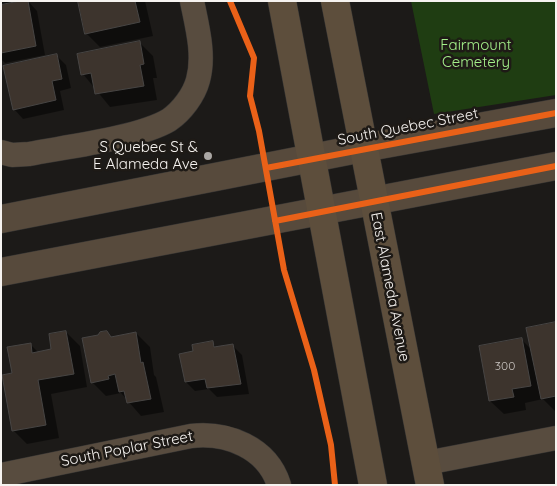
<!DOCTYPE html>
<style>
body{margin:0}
#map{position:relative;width:557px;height:486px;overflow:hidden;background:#1c1a18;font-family:Quicksand,sans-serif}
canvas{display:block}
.frame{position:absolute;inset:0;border:2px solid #f6f3f0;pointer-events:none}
</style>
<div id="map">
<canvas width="557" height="486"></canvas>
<div class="frame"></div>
</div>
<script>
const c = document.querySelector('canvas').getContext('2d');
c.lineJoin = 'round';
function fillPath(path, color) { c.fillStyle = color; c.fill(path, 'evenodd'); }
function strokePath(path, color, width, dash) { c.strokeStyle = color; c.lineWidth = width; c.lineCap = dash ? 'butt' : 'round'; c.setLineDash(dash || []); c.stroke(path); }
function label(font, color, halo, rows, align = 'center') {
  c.font = font + ' Quicksand,sans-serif'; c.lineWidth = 5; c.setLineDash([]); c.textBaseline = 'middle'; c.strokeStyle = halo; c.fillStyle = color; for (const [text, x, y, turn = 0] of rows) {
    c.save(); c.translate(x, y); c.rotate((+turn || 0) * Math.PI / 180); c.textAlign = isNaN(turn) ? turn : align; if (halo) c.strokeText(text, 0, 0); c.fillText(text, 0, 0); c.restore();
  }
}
const green = new Path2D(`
 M411,1H556V95L434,114Z`);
const shadow = new Path2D(`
 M1,1H28L37,11L45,55L5,63L1,59Z
 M79,1H145L153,36L100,47L86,33Z
 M140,43L153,56L157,78H153L157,100L110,107L83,74Z
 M57,56L66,65L71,88L60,91L64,110L23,119L14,109Z
 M556,323V412L543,399L525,403L526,410L504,414L490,401L521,339L532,350Z
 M66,332L80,346L87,387L51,394L59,438L27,444L13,430V374L30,344L39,353L53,350Z
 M106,332L112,338L136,333L150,347L154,375L156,377L164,412L141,416L121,393L106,396L92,382L99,336Z
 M212,343L218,348L232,345L242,355L249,394L217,397L209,389L195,391L186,382L195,352Z`);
const building = new Path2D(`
 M20,1H28L36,46L1,53V5Z
 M78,1H135L140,22L85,34Z
 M140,41L144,64L140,65L144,86L95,94L91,73L81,75L77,54Z
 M57,54L62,79L52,81L56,100L13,110L3,66Z
 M556,322V396L541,399L526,328Z
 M66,331L74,374L38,380L46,425L12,431L2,375L12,373L7,347L31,343L32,353L51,349L49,334Z
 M107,331L111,337L136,332L141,363L143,362L151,399L127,403L124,391L119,392L115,374L108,376L109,379L91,383L82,338L98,335L100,332Z
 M522,338L531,386L512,389L514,397L489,401L479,346Z
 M213,341L214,347L233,344L241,384L207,388L205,379L185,382L179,354L193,351L192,345Z`);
const minor = new Path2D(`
 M1,152L12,155L29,154C65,147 139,138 169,120C182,111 194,95 198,80C205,55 197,26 192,1
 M426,463L556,438
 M1,475L191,436C227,432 267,447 279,485`);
const secondary = new Path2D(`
 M1,219L363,148L556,113
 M1,272L556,166`);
const primary = new Path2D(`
 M282,1L373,485
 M335,1L430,485`);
const cycleway = new Path2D(`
 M230,1L254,58L250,96L259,131L284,270L314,370L331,445L335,485
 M266,168L556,113
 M275,221L556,166`);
const markers = [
 [208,156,5,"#aaa7a4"]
];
const numberNames = [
 ["300",505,366]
];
const parkNames = [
 ["Fairmount",476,45],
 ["Cemetery",476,62]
];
const streetNames = [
 ["South Quebec Street",408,127,-11],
 ["East Alameda Avenue",390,287,79],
 ["South Poplar Street",127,449,-11]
];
const poiNames = [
 ["S Quebec St &",198,147],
 ["E Alameda Ave",198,164]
];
fillPath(green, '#1f3d12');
fillPath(shadow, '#0007');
fillPath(building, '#3d342d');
strokePath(building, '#474544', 1);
strokePath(minor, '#353433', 25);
strokePath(secondary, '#353433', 29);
strokePath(primary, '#353433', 29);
strokePath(minor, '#584c3f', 24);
strokePath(secondary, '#574a3c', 28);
strokePath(primary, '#5d4e3c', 28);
strokePath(cycleway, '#ea6118', 6);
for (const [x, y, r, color] of markers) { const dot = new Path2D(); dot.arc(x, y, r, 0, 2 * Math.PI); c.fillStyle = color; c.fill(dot); strokePath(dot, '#1e1a16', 2); }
label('12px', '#c8c3bf', null, numberNames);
label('15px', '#a4f08a', '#1e1a16', parkNames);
label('15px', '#f6f3f0', '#1e1a16', streetNames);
label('15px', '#f6f3f0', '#1e1a16', poiNames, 'right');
</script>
